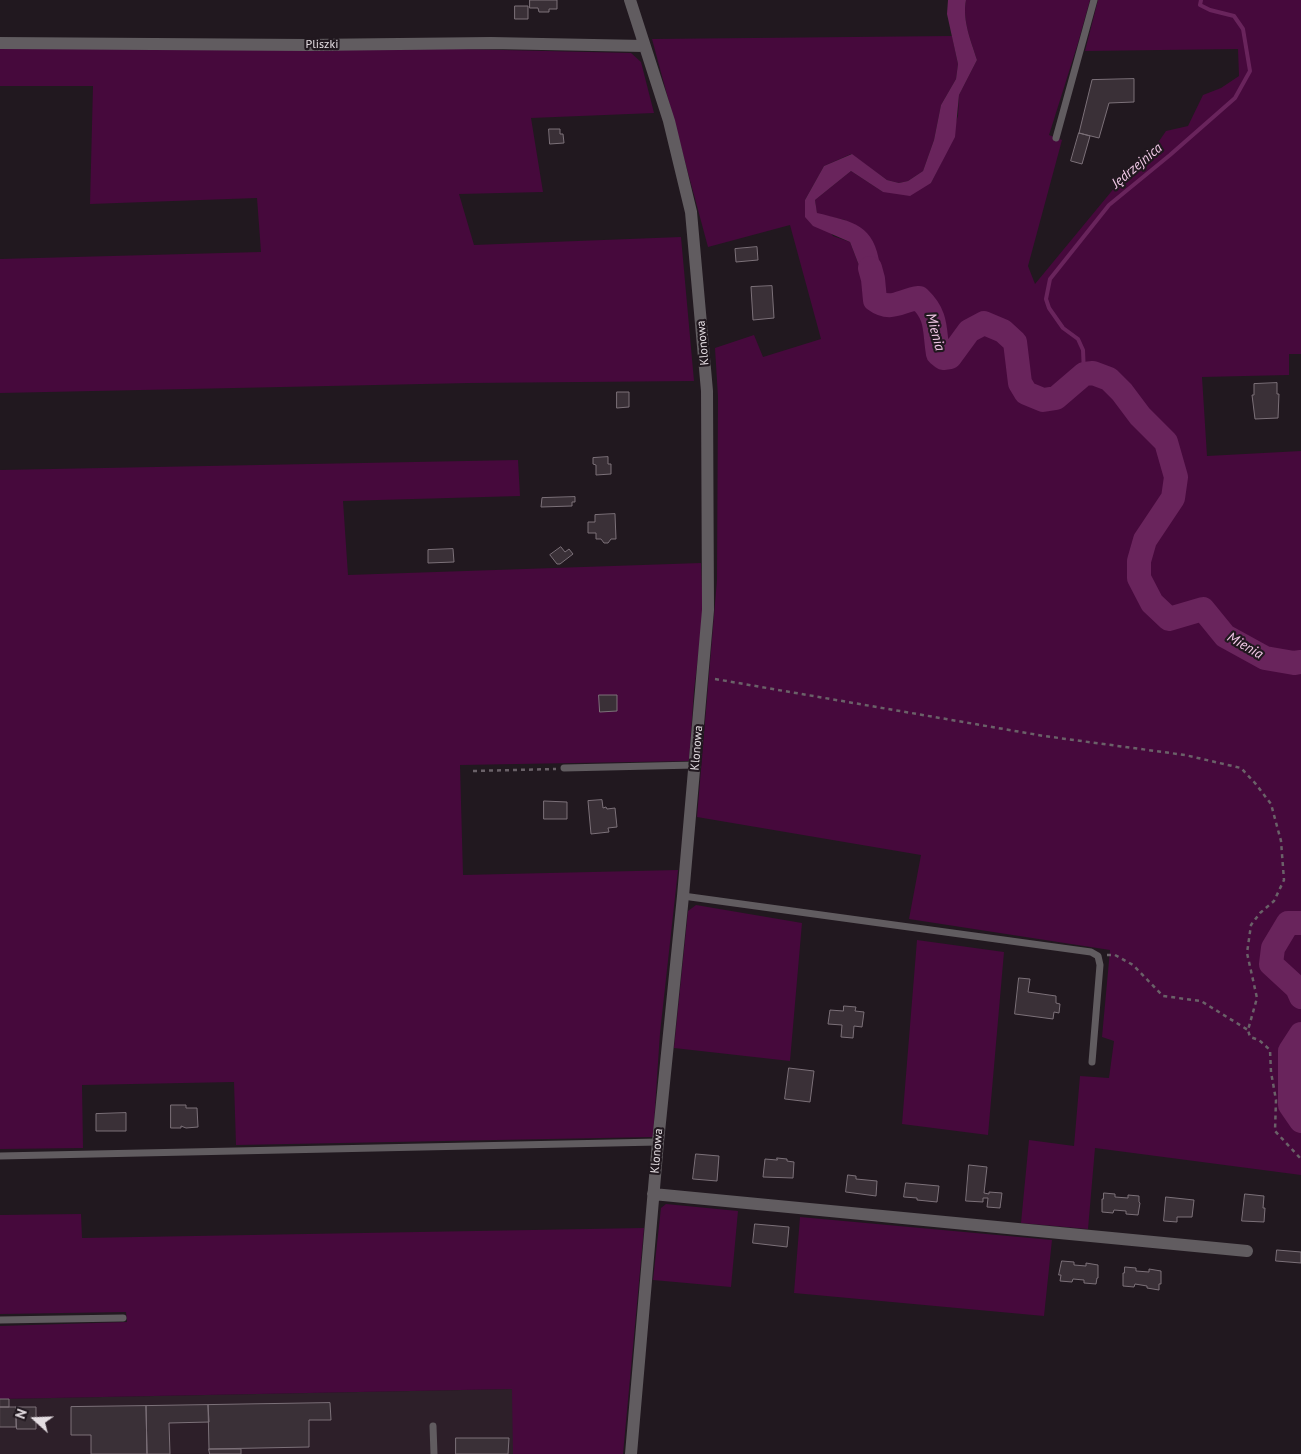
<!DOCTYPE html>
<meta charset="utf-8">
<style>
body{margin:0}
#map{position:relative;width:1301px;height:1454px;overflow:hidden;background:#21181f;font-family:"PT Sans",sans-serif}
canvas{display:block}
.north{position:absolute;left:10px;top:1394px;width:50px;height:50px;-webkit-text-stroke:4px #21181f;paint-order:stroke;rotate:290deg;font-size:14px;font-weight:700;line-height:20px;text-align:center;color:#e4dde2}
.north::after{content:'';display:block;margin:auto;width:18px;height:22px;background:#e4dde2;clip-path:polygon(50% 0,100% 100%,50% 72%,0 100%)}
</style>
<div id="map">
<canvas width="1301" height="1454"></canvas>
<div class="north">N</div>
</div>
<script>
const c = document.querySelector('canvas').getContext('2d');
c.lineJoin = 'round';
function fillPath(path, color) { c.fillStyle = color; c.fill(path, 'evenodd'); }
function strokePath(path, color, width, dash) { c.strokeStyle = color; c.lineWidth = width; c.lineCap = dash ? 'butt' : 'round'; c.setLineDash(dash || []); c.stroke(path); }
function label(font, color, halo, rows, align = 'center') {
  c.font = font + ' "PT Sans",sans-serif'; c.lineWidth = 4.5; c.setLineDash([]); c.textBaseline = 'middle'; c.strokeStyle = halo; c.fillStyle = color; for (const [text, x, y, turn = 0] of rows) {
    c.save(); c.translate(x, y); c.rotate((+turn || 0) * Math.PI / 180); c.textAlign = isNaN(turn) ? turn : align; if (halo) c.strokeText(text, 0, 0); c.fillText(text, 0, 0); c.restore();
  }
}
const built = new Path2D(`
 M513,1389V1454H0V1399Z`);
const green = new Path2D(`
 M966,0H1090L1078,43L1049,135L1062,140L1028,266L1035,284L1125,175L1140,169L1166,131L1188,126L1203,95L1221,88L1239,76L1238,49L1085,51L1098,0H1301V354H1289V375L1202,377L1207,456L1301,451V1175L1095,1148L1088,1229L1021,1223L1029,1140L1074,1146L1080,1076L1109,1078L1114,1041L1102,1037L1110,950L909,919L921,855L697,817L717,580L718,397L715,348L754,335L763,357L821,339L790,225L708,247L652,39L952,36L958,64L956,79L941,105L934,140L923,171L908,181L899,183L887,180L851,154L824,166L805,200L833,236L850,242L865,281L869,303L883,290L845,220L817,214L815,200L851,171L883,192L931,183L942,161L958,116L959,95L977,60C971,41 962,20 966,0Z
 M0,47L461,49L631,53L641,62L654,113L531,118L543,192L459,194L474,245L681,237L694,381L470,383L0,393V259L261,252L257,198L90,204L93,86H0Z
 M518,460L520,496L343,501L348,575L701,563L703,617L694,690L689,761L460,765L463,875L678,870L660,1033L653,1137L236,1145L234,1082L82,1085L83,1148L0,1149V470Z
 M696,905L802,923L790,1061L674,1048L688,911Z
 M917,940L1004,952L988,1135L902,1124Z
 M666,1204L738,1211L731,1287L653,1280L661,1208Z
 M81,1214L82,1238L644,1228L623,1454H513L512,1389L0,1399V1326L127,1322L126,1312L0,1314V1215Z
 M800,1217L1052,1240L1044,1316L794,1293Z`);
const water = new Path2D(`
 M948,0H966C962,20 971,41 977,60L959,95L955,137L931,183L910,196L883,192L851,171L815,200L817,213C854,222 874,224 880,266C881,277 884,287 881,297L870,304L865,281L850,242L813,226L805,217V200L824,166L852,154L887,180L899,183L908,181L923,171L934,140L941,105L956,79L958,64L947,14Z`);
const stream = new Path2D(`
 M1084,374L1083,350L1078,339L1063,328L1049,308L1046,299L1050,279L1109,205L1170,155L1235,98L1250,71L1243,29L1234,16L1210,10L1200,5L1201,0`);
const river = new Path2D(`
 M870,268L873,279L875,300C891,312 901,300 919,298C938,316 934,330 938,354L943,358L950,357L969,331L984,323L1003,331L1015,342L1020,383L1026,393L1043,400L1056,398L1084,374L1093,373L1109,379L1122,392L1140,416L1166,442L1176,477L1173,498L1145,540L1139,561V578L1152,603L1169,619L1203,609L1225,636L1265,658L1294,663L1301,662
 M1301,923H1288L1273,948L1271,964L1297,988L1301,997
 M1301,1034L1290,1051V1105L1301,1121`);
const building = new Path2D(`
 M530,0H557V9H549V12H539L538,8H530Z
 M515,6H528V19H515Z
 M1134,79V102L1109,103L1099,138L1079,133L1092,80Z
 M549,129H560V134H563L564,143L550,144Z
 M1079,133L1090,136L1082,164L1071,161Z
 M757,247L758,260L736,262L735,249Z
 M772,286L774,318L753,320L751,287Z
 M1277,383V394H1279L1278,418L1255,419L1252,395H1254V384Z
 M617,392H629V407L617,408Z
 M608,457V464H611V474L596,475V465L593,464V458Z
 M575,497V502H572V506L541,507L542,498Z
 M615,514L616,539H611L608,543H604L601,539H596V533H588V522H595V515Z
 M561,547L565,552L569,549L573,554L560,564H557L550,555Z
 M453,549L454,562L428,563V550Z
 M599,695H617V711L600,712Z
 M602,800L603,808L606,807L607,809L615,808L617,827L608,828L609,832L591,834L588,801Z
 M544,801L567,802V819H544Z
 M1019,978L1030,979L1028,992L1056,996V1003L1060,1004L1059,1013L1054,1012L1053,1019L1015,1014Z
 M844,1006L856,1007L855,1011L864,1012L862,1027L854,1026L853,1038L841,1037L842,1025L828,1024L830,1010L843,1011Z
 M789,1068L814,1071L810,1102L785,1099Z
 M171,1105H186V1108H197L198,1127L186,1128L181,1126V1128H171Z
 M126,1113V1131H96V1114Z
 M696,1154L719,1156L717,1181L693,1179Z
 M777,1158L787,1159V1161L794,1162L793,1178L763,1177L765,1159L777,1160Z
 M969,1165L987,1167L984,1193L989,1194V1192L1002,1193L1000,1208L987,1207L988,1198H983V1202L966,1201Z
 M848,1175L856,1176V1179L877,1181L876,1196L846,1192Z
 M906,1183L939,1186L937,1202L917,1200V1198L904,1197Z
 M1104,1193L1115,1194V1197L1128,1198V1195L1139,1196V1202L1140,1203L1138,1215L1126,1214V1211L1114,1210L1113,1213L1102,1212V1199H1103Z
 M1245,1194L1264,1196L1263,1208H1265L1264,1222L1242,1221Z
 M1166,1197L1194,1200L1192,1217H1177V1222L1164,1221Z
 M755,1224L789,1227L787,1247L753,1243Z
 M1277,1250L1301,1252V1263L1276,1261Z
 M1062,1261L1074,1262V1265L1086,1266V1263L1098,1265V1278H1097L1096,1284L1084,1283V1280L1073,1279L1072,1282L1060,1281L1061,1275H1059Z
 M1125,1267L1136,1268V1271L1149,1272V1269L1161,1271V1284H1159V1290L1147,1288V1286L1135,1284L1134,1287L1123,1286V1273H1124Z
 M0,1399H9V1407H0Z
 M330,1403L331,1420H309V1447L209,1449L208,1405Z
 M208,1405L209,1422L169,1423L170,1454H147L146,1406Z
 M146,1406L147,1454H91V1435H71V1407Z
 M0,1407H16V1427H0Z
 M16,1407H36V1429H17Z
 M456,1438H509L508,1454H456Z
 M209,1449H241V1454H210Z`);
const path = new Path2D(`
 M715,679L1044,736L1185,755L1241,768L1255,783L1271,804L1281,841L1284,880L1274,901L1260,913L1251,925L1247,953L1257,998L1248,1030L1250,1037L1259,1040L1270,1050L1271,1072L1276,1100L1275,1131L1301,1159
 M473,771L556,769
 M1107,955H1115L1133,965L1163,996L1201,1001L1248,1030`);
const lane = new Path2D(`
 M1056,138L1094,0
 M564,768L695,765
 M683,896L1091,952L1098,956L1100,965L1092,1062
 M0,1156L658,1142
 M0,1320L123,1318
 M433,1426L434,1454`);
const street = new Path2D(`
 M630,0L669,121L691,212L707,391L708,610L683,896L658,1142L631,1454
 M0,43L307,45L491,43L644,46
 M653,1194L1247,1251`);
const streetNames = [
 ["Pliszki",322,45],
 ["Klonowa",703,343,-95],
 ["Klonowa",697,748,-85],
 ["Klonowa",657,1151,-85]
];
const waterNames = [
 ["Jędrzejnica",1137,166,-40],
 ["Mienia",935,332,75],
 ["Mienia",1245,646,30]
];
fillPath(built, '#2d1f29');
fillPath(green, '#46093c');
fillPath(water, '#69245c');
strokePath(stream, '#69245c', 4);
strokePath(river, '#69245c', 24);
fillPath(building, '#3a3037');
strokePath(building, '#7c7179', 1);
strokePath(path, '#6a6168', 2.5, [4, 4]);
strokePath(lane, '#615c60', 7);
strokePath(street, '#615c60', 12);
label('12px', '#e4dde2', '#21181f', streetNames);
label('italic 14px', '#f3cae8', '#21181f', waterNames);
</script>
